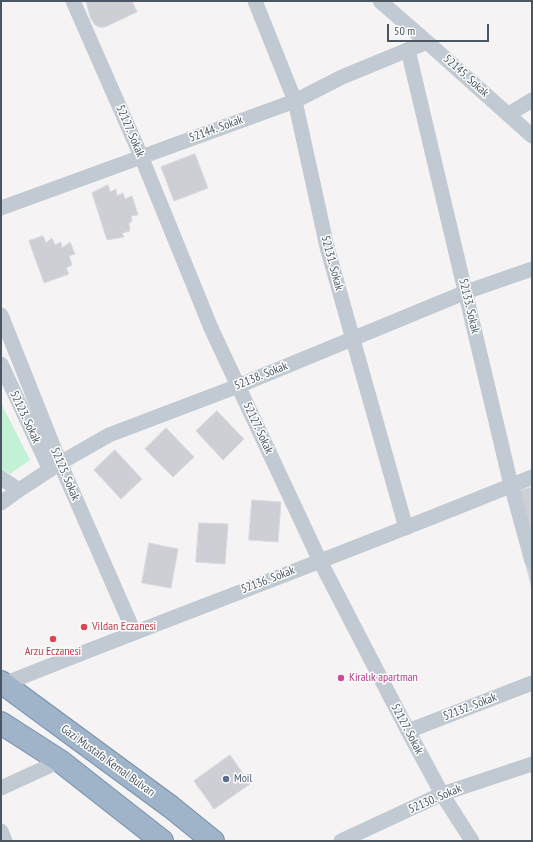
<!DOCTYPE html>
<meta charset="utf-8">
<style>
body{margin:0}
#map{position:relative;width:533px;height:842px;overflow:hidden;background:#f5f3f3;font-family:"PT Sans Narrow",sans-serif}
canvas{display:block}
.frame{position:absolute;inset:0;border:2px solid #4a5661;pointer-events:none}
.scale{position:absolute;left:387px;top:24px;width:102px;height:18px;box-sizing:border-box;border:2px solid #4a5661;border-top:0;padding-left:5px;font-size:12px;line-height:14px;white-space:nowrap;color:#4a5661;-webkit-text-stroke:3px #fff;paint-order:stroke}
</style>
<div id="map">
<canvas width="533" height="842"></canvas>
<div class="frame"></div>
<div class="scale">50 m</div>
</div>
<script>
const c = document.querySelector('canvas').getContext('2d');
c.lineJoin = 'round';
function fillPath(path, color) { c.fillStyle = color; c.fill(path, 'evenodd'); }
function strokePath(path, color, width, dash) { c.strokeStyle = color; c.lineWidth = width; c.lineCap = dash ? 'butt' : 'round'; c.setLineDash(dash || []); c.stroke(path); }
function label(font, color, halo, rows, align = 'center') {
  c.font = font + ' "PT Sans Narrow",sans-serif'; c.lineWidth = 3; c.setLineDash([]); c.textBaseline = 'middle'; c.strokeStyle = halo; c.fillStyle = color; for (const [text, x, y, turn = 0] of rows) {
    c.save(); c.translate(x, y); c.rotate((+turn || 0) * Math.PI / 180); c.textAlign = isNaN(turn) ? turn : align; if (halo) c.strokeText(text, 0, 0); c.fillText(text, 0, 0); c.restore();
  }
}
const green = new Path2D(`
 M1,403L30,460L10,474L1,469Z`);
const building = new Path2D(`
 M86,1H132L137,12L105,27H99L95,25L91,19Z
 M195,154L208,188L174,201L161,167Z
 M108,185L110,192L116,189L117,196L123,193L125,199L132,196L138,215L131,216L132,221L129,223L130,231L122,233L124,237L107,240L92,193Z
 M43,236L46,243L52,238L55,245L61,242L62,248L70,242L75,254L69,256L72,265L66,268L69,274L44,283L29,241Z
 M217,411L244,439L223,460L196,431Z
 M166,428L194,457L173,477L145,449Z
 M115,450L142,479L121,499L94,470Z
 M532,487V589L508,494Z
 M252,500L281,502L278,542L249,540Z
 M199,523L228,524L225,564L196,562Z
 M149,543L178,549L171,588L142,583Z
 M230,755L250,784L214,809L194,781Z`);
const minor = new Path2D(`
 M73,1L141,156L211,328L320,561L408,731L442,794L472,841
 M255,1L295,101L327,247L406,528
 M380,1L427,42L532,136
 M408,50L511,485L532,561
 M509,114L532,100
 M1,208L295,101L342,77L427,42
 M1,315L60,463L134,632
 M1,364L50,470
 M1,478L19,490
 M1,503L19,490L60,463L109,435L238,386L466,292L532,269
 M4,684C179,614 357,549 532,477
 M408,731L532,683
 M1,788L60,761
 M1,831L5,841
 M341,841L442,794L532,764`);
const trunk = new Path2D(`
 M1,682L171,807L213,841
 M1,723L60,761L162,841`);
const markers = [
 [84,627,4,"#e0444e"],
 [53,639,4,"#e0444e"],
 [341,678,4,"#d1479c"],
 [226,779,4,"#5c6f8a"]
];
const streetNames = [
 ["52145. Sokak",466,76,42],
 ["52144. Sokak",216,129,-20],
 ["52127. Sokak",130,131,67],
 ["52131. Sokak",332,263,75],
 ["52133. Sokak",469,306,77],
 ["52138. Sokak",261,376,-22],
 ["52123. Sokak",25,417,65],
 ["52127. Sokak",258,428,65],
 ["52125. Sokak",65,474,67],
 ["52136. Sokak",268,580,-21],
 ["52132. Sokak",470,707,-21],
 ["52127. Sokak",407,729,62],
 ["Gazi Mustafa Kemal Bulvarı",108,761,36],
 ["52130. Sokak",435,799,-23]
];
const healthNames = [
 ["Vildan Eczanesi",92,627],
 ["Arzu Eczanesi",53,652,"center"]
];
const hotelNames = [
 ["Kiralık apartman",349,678]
];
const serviceNames = [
 ["Moil",234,779]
];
fillPath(green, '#c3f1d5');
fillPath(building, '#cdcfd5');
strokePath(building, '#d7d9de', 1);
strokePath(trunk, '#7690ad', 24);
strokePath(minor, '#c1cad2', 15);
strokePath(trunk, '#9fb4c9', 22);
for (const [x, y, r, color] of markers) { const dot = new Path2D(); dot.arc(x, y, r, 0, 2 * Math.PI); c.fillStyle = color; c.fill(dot); strokePath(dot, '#fff', 1.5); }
label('12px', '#4a5661', '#fff', streetNames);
label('12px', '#be3a42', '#fff', healthNames, 'left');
label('12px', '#b23c85', '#fff', hotelNames, 'left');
label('12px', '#4e5e75', '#fff', serviceNames, 'left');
</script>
